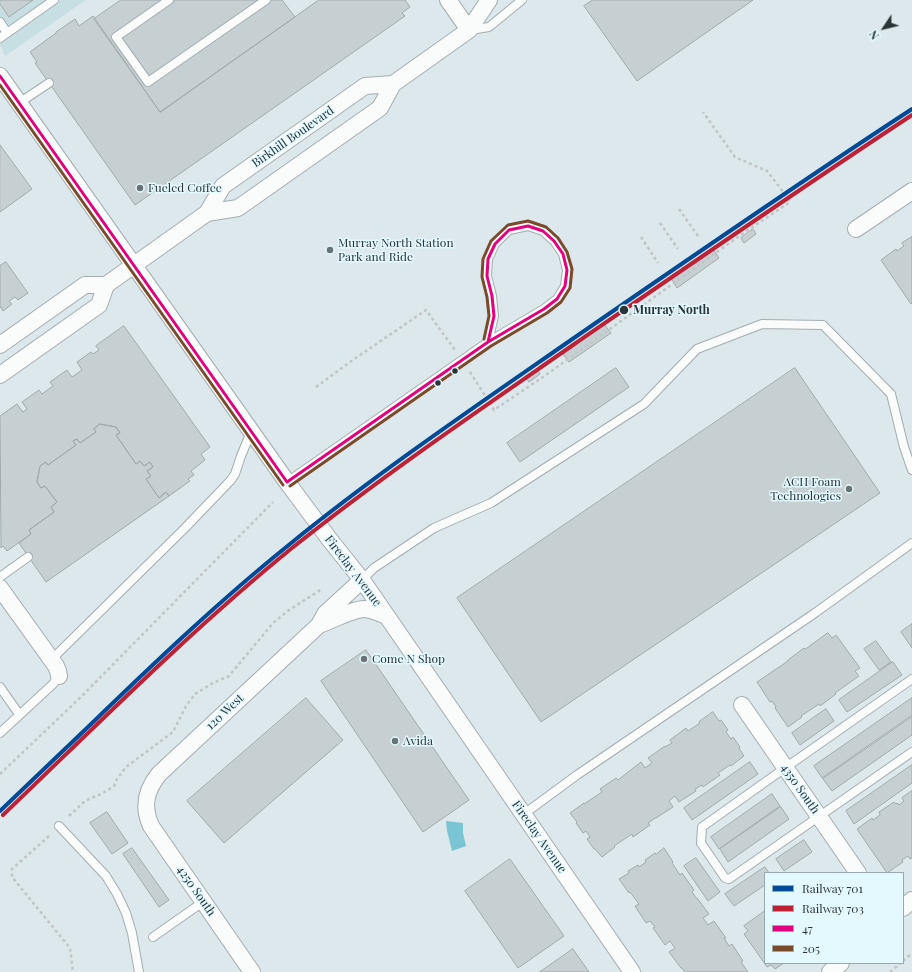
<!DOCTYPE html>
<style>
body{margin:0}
#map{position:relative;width:912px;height:972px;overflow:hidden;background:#dce8eb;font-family:"Playfair Display",serif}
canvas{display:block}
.legend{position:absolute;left:764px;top:872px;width:140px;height:92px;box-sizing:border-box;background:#e3f9fe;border:1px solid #99aaae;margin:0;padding:5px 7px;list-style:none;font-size:12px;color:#2b3436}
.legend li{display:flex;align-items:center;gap:8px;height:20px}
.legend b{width:20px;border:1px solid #99aaae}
.north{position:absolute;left:864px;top:8px;width:40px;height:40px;-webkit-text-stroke:3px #e3f9fe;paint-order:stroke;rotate:235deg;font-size:11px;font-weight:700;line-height:16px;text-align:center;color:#2b3436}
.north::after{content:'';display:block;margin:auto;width:14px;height:18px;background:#2b3436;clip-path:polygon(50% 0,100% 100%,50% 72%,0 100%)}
</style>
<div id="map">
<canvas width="912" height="972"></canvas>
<ul class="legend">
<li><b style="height:5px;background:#004a97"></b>Railway 701</li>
<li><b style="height:5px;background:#be2036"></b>Railway 703</li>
<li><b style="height:5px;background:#e5007d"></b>47</li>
<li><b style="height:5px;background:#7a4b2a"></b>205</li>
</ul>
<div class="north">N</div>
</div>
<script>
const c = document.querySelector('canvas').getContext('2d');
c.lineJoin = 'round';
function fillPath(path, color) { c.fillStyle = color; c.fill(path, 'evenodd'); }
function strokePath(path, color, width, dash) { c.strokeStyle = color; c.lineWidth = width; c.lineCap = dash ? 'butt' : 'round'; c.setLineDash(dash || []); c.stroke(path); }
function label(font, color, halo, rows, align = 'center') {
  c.font = font + ' "Playfair Display",serif'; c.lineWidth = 3; c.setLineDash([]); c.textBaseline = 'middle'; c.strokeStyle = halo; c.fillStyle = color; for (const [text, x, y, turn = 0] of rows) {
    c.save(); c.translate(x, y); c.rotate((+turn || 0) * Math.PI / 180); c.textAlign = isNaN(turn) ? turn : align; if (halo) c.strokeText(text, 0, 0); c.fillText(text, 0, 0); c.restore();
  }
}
const built = new Path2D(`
 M0,0H86L5,56L0,45Z`);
const water = new Path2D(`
 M446,821L463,823V833L466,846L452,851L447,831Z`);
const building = new Path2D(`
 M0,0H33L9,17L0,4Z
 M121,0H282L295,17L160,112L94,19Z
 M319,0H405L410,7L402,13L405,16L135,205L35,63L37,62L30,52L56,33V32L75,19L79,26L93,16L160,112Z
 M593,0H753L637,81L584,6Z
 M0,145L32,189L0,212Z
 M753,229L756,234L744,243L741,238Z
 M912,237V303L911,304L881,260L896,249L897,251L904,246L902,243Z
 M713,249L719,258L677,288L671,278Z
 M6,262L28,293L18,300L15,297L9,301L12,304L3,311L1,307L0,308V266Z
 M604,324L611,333L569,362L562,353Z
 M124,326L210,447L201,454L205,460L191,471L194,475L188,479L190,481L169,496L166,492L159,498L146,479L151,476L147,471L153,467L150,462L144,466L140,461L136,464L116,435L120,433L116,427L100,424L94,429L96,432L80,443L77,439L73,441L76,445L48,465L46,462L40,466L37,482L41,488L45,486L57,502L51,507L54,512L29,530L31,534L7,551L3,546L1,548L0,416L17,404L23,412L27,409L22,402L39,390L42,394L53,386L50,382L67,370L72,377L82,370L77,362L91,352L93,354L99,350L96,346Z
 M616,368L629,387L520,462L507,443Z
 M795,368L880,493L541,722L457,598Z
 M537,369L540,374L529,382L525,377Z
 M100,424L116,427L120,433L116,435L136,464L140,461L144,466L150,462L153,467L147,471L151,476L146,479L159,498L166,492L169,496L46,582L19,543L31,534L29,530L54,512L51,507L57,502L45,486L41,488L37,482L40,466L46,462L48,465L76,445L73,441L77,439L80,443L96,432L94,429Z
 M912,624V648L901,632Z
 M828,633L832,638L836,635L860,668L855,671L859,676L835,693L836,694L820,706L819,704L801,716L802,717L788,727L775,708L776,707L772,701L770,702L757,682L788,661V660L804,648L805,649Z
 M876,641L891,662L879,670L864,649Z
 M366,650L469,800L423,832L321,681Z
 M893,662L902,675L847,712L839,700Z
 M306,698L343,740L224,843L187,801Z
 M912,698V715L822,778L814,766Z
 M826,709L834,721L800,745L792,733Z
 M713,712L719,721L721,720L728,730L726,732L731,739L733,737L740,747L739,748L744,756L731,766L730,765L718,773L720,775L703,787L702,785L695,789L696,791L679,802L675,796L669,801L673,807L656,818H655L648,823L650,825L633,837L632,834L614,846L615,847L602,857L595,849H594L587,839L590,837L586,831L583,833L576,823L577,822L570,813L584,803V804L602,792L600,789L616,778L618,780L641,762L645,768L652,763L648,758L665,746V747L672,743L670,740L686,728L688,731L700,723L699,722Z
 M912,717V735L832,791L823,779Z
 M750,762L758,774L692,820L684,808Z
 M912,765V783L854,824L846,811Z
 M912,791V858L910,859L908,856L902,860L903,862L887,873L857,829L872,818L873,820L880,815L879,812L894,802L896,804L897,803L899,805L904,801L902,798Z
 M772,794L780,806L719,849L711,837Z
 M781,807L789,819L728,862L720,849Z
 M107,812L128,843L112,854L90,823Z
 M804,840L812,852L784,871L776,859Z
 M132,848L169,900L159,907L123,854Z
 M664,848L673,862L672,863L680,875L682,873L694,890L692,892L696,898H697L709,914L703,918L708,925L714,921L726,938H724L729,946L732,944L743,961L741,962L748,972H685L682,968H681L669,952L675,948L670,941L665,945L653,928L655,927L650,921L646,923L635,906L639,904L630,892L629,893L619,879L629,873L628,871L638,865L639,867L646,862L645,860L655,853L656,854Z
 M696,858L720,892L708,901L684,866Z
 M510,859L564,936L518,968L465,891Z
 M765,867L769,873H765V885L734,906L725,894Z
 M765,911V963H784L775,969L771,965L767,967L744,934L748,931L744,926Z
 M573,949L589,972H540Z`);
const path = new Path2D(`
 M679,209L698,236
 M660,223L678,249
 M641,237L658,263
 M470,372L494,410L543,377L742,234L790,202L781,189L767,171L735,157L703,112
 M316,387L350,362L426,310L455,350
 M0,774L82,696L273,502
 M69,816L85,801L103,793L114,786L117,779L126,767L173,732L186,706L195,694L213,683L229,676L273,623L289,610L322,589
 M49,836L12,869V877L70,948L73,972
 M903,961L912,953
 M890,972L901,963`);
const service = new Path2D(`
 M169,0L116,37L148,82L266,0
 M0,22L7,33
 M470,30L489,27L522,0
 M0,38L54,0
 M19,103L49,83
 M287,482L488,342L544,309L557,299L565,286L567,270L563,254L554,241L543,231L528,226L509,230L495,244L488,259L487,276L492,296L494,316L488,342
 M0,577L28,557
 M362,580L374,568L434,528L491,503L644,404L697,349L762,324L823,325L891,394L904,447L912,470
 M51,660L185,528L231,480L235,474L241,456L251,432
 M912,679L785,768L702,827L701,843L725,878L729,879L912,752
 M0,687L19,714
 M0,733L53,684L59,676
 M524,814L577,775L815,613L912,543
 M59,826L106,876L117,894L126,913L132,933L139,972
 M153,937L203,902`);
const minor = new Path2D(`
 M448,0L469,30
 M0,76L287,482L330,540L362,580L632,972
 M207,213L238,208L380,108L393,84L469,30L489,0
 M856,229L912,191
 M0,345L85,285H106
 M0,375L99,305L106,285L207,213L223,186L365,86L393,84
 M0,588L56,666L58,671L59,676
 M319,625C331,621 354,608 366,609C373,610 380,613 387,616
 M742,705L858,873
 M903,908L912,900
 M252,972L151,826C142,806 146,790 159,774L319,625L325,614L362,580
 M830,972L841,963`);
const bus1 = new Path2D(`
 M0,76L287,482
 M528,226L543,231L554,241L563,254L567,270L565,286L557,299L544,309L488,342L494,316L492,296L487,276L488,259L495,244L509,230Z
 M287,482L488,342`);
const bus2 = new Path2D(`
 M0,85L283,485
 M290,486L491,346L547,313L561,302L570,288L572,269L567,252L558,238L546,227L528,221L508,225L491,241L483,259L482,277L487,297L489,316L484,339`);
const rail1 = new Path2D(`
 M0,811C29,783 59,755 88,727C153,664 219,601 290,544C380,471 476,406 571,340C684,262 797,184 912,109`);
const rail2 = new Path2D(`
 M3,815C98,724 190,631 292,548C382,476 478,411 573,345C685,268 798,190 912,115`);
const markers = [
 [140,188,4,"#697375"],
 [330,250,4,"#697375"],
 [624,310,5,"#2b3436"],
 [455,371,3.5,"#2b3436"],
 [438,383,3.5,"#2b3436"],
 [849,489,4,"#697375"],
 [364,659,4,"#697375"],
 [395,741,4,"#697375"]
];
const streetNames = [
 ["Birkhill Boulevard",293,137,-35],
 ["Fireclay Avenue",353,571,53],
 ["120 West",225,712,-43],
 ["4350 South",800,789,55],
 ["Fireclay Avenue",539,837,55],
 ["4250 South",196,891,55]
];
const poiNames = [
 ["Fueled Coffee",148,188],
 ["Murray North Station",338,243],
 ["Park and Ride",338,257],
 ["ACH Foam",841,482,"right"],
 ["Technologies",841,496,"right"],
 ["Come N Shop",372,659],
 ["Avida",403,741]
];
const stopNames = [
 ["Murray North",633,310]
];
fillPath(built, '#c7dee3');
fillPath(water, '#7bc4d3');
fillPath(building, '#c6d0d2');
strokePath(building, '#a1aaac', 1);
strokePath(service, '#a4adaf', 10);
strokePath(minor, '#a4adaf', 18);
strokePath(path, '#c1c5c6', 2.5, [3, 3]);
strokePath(service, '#fafcfc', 8);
strokePath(minor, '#fafcfc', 16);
strokePath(bus1, '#e5007d', 3);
strokePath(bus2, '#7a4b2a', 3);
strokePath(rail1, '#004a97', 4);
strokePath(rail2, '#be2036', 4);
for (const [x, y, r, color] of markers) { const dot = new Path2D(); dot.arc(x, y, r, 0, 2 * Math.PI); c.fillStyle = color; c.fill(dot); strokePath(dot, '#e3f9fe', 1.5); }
label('12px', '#2b3436', '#e3f9fe', streetNames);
label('12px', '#2b3436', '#e3f9fe', poiNames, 'left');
label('bold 12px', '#2b3436', '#e3f9fe', stopNames, 'left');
</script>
